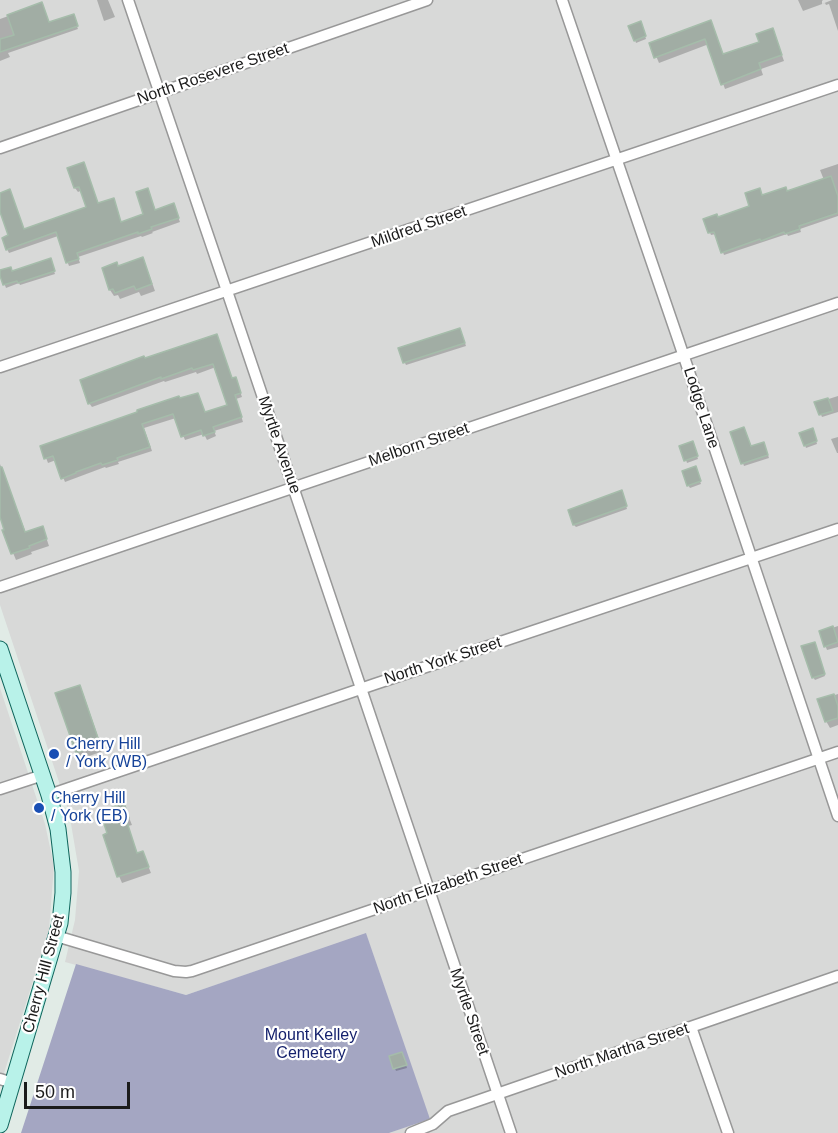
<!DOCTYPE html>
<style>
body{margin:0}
#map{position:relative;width:838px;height:1133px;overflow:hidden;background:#e1ebe6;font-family:Helvetica,sans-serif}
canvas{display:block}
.scale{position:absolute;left:24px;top:1082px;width:106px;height:27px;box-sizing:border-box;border:3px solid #1b1b1b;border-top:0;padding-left:8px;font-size:18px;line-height:21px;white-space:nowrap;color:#1b1b1b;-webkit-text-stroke:4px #fff;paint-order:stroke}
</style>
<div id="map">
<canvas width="838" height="1133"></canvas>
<div class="scale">50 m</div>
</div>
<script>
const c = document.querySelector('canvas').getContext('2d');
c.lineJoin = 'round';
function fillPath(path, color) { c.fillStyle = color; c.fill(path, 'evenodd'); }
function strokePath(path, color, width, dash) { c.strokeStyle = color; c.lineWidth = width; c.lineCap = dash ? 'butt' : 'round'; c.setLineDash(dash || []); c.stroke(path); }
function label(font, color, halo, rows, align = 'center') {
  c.font = font + ' Helvetica,sans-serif'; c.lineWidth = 4.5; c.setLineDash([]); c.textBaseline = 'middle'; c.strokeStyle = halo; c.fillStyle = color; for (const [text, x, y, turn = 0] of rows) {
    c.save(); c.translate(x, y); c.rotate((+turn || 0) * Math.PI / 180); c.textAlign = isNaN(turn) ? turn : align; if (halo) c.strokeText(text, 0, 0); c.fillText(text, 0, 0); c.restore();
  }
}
const residential = new Path2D(`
 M0,0H838V1133H389L429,1118L366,934L186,995L65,962L75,920L79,871L69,812L0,605Z
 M0,688L45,824L54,866L49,930L0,1086Z`);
const cemetery = new Path2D(`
 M366,933L430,1119L389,1133H21L76,964L186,995Z`);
const shadow = new Path2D(`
 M97,0H108L115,17L104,21Z
 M798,0H823L822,1V4L832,0H838V31L829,4L826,5L825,3L803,11Z
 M42,4L49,24L74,19L78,29L8,53L10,57L0,61V19Z
 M710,22L723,55L760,42L773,30L784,61L761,69L763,75L725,89L709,44L659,63L651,44Z
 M642,26L646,39L636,43L635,40Z
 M838,164V216L800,229L801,232L788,236L787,234L724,255L716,234L711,235L705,220L717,218L751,207L762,197L787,193L824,180L820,170Z
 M69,168L98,205L121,224L145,215L148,190L156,211L175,209L180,222L152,232L153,233L142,237L141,236L78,257L80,263L69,266L58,236L9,253L7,249L10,236L0,207V194L24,231L88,208L82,190L78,192L75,188Z
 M51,263L55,274L20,285L19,283L6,288L0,272H12Z
 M146,266L155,291L141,296L139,292L120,299L118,295L114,296L110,290L118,267Z
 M461,332L466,346L406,365L405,363L400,349Z
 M217,336L232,379L237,383L242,397L236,399L243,422L214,431L216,436L207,440L204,434L185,440L176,418L144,428L152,451L118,462L119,464L106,468L105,467L65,482L56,460L48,463L42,447L139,413L205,414L229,406L216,367L197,374L196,372L165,382L164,381L92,407L89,403L145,360Z
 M838,396V412L822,417L816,403Z
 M814,432L817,444L806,448L805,445Z
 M732,433L750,448L765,446L769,458L744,466Z
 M838,437V453H837L831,439Z
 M694,445L698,459L687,463L686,460Z
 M0,464L26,533L45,534L49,546L31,552L32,554L16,560L4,531L0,514Z
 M696,470L701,484L690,488L688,485Z
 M623,495L627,509L576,527L574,525Z
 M838,626V647L827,650L820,632Z
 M815,646L825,676L815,680L813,677Z
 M79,686L83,693L103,751L81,759L77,752Z
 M838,694V725L830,728L826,721L819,700Z
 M124,805L132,825L128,826L138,855L143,853L151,873L122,883L119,876L109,834Z
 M403,1056L407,1068L396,1071L391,1057Z`);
const building = new Path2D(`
 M42,2L49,22L74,14L78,26L0,52V39L14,35L7,15Z
 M711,20L723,54L759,42L756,34L773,28L782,55L759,63L761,69L721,85L705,39L654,58L649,43Z
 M641,21L646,36L634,41L628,26Z
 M84,162L98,203L114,198L121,222L143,214L136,192L148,188L155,210L174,203L179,218L151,227L152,229L138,234V232L77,253L79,259L66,263L56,232L6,250L2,238L8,235L0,212V193L10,189L24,229L86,207L79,187L74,188L67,168Z
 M831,176L838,196V213L799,226L800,229L785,234L784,232L761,241L760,239L721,253L714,232L708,233L703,219L717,214L718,217L749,206L745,193L760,188L762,195L786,187L787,191Z
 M143,257L152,284L136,290L134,286L115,293L113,289L109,290L102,268L117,262L118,266Z
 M51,258L55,271L18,283L17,281L3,285L0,276V270L11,267L12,271Z
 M460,328L465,343L403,363L398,348Z
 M217,334L232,378L236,377L241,393L235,395L242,417L213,427L215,432L203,436L201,430L181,437L173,414L142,424L150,447L117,458L118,460L102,465L101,463L76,472V473L61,479L53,456L44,459L40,446L137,412V410L179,396L180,398L198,393L205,412L227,405L213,364L193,370L192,368L161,379V377L88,404L80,380L144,356L145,358Z
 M828,398L833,411L819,415L814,402Z
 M744,427L751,446L764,442L768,455L741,464L730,432Z
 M813,428L817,441L804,446L799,433Z
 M693,441L698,456L684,461L679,446Z
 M696,466L701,481L687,486L682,471Z
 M0,467H2L25,532L43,526L47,539L29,546L30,548L11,554L2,530H4L0,517Z
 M622,490L627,506L573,525L568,510Z
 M833,626L838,642L824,647L819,631Z
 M815,642L825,674L812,678L801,646Z
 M80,685L100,744L76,753L55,693Z
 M834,694L838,706V718L825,722L817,699Z
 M124,803L129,818L126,819L137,853L143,851L149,867L117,877L103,835L107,833L100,812Z
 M402,1052L407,1065L393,1069L389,1056Z`);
const street = new Path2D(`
 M128,0L227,291L511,1133
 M562,0L678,339L838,816
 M0,148L427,0
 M0,367L838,85
 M0,587L838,303
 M0,789L43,775
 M49,795L375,684L838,529
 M56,936L174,971L186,972L192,971L838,752
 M691,1027L728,1133
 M0,1079L13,1083
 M411,1133L433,1124L448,1111L838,976`);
const secondary = new Path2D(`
 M0,649L49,795L58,829L63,872V893L60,923L0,1125`);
const markers = [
 [54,754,6,"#1a4fb4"],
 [39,808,6,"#1a4fb4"]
];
const streetNames = [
 ["North Rosevere Street",213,74,-19],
 ["Mildred Street",419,227,-19],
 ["Lodge Lane",701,408,72],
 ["Myrtle Avenue",279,445,71],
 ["Melborn Street",419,445,-19],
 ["North York Street",443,661,-18],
 ["North Elizabeth Street",448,884,-19],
 ["Cherry Hill Street",44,974,-75],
 ["Myrtle Street",469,1012,71],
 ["North Martha Street",622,1051,-19]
];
const transitNames = [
 ["Cherry Hill",66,745],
 ["/ York (WB)",66,763],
 ["Cherry Hill",51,799],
 ["/ York (EB)",51,817]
];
const parkNames = [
 ["Mount Kelley",311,1036],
 ["Cemetery",311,1054]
];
fillPath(residential, '#d8d9d8');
fillPath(cemetery, '#a4a6c2');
fillPath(shadow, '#0003');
fillPath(building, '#a1ada4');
strokePath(building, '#a5bcaa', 1.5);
strokePath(street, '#989898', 13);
strokePath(secondary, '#0e655c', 17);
strokePath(street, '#fff', 10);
strokePath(secondary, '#b8f2e9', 15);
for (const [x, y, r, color] of markers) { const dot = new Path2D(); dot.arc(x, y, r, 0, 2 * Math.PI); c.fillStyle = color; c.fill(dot); strokePath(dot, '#fff', 2); }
label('16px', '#1b1b1b', '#fff', streetNames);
label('16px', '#164399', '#fff', transitNames, 'left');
label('16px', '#15216d', '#fff', parkNames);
</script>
